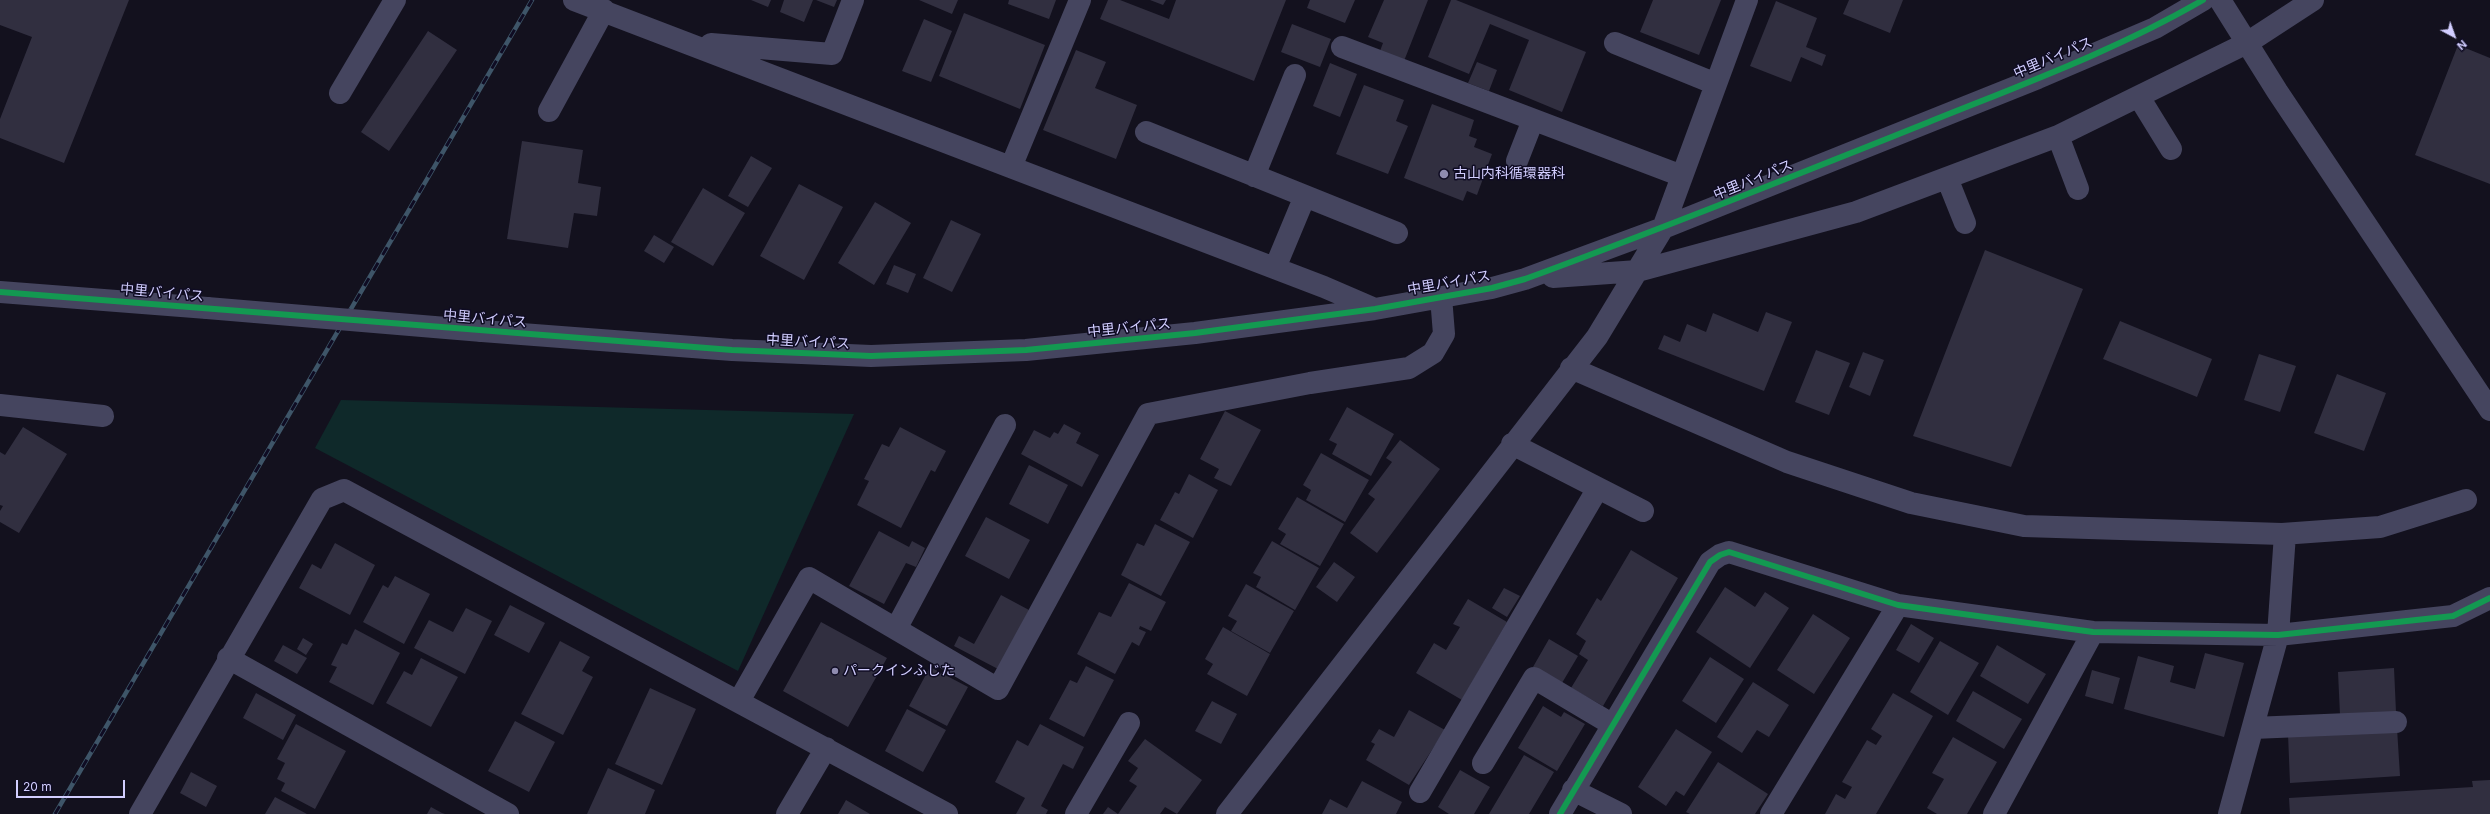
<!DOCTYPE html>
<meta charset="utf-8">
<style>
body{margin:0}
#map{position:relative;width:2490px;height:814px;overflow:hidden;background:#13111e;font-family:Inter,sans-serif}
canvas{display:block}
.north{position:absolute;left:2434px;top:16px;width:40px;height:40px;-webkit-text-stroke:3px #0f0c23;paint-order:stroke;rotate:139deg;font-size:11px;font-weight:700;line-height:16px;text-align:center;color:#d2ceff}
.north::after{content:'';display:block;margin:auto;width:14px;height:18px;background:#d2ceff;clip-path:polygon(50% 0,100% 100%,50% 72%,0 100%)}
.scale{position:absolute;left:16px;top:780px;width:109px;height:18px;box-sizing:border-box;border:2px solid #d2ceff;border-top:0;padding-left:5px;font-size:12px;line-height:14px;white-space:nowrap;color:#d2ceff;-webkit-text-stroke:3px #0f0c23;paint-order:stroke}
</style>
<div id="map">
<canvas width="2490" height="814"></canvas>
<div class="north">N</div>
<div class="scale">20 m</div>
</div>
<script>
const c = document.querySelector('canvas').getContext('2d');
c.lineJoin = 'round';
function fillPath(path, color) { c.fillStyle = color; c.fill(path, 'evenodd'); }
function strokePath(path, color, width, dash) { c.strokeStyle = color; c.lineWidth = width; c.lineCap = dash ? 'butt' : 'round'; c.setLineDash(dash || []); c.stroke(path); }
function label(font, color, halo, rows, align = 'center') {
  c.font = font + ' Inter,"Noto Sans JP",sans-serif'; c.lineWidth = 3; c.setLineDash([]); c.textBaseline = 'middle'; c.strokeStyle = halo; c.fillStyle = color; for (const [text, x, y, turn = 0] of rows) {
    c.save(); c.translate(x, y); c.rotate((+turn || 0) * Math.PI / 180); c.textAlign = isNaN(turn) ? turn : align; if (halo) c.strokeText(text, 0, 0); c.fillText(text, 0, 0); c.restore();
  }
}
const green = new Path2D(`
 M341,400L854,414L738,671L315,448Z`);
const building = new Path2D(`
 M0,0H129L64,163L0,138V119L32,37L0,25Z
 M751,0H771L768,7Z
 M784,0H813L804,22L780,12Z
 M816,0H837L834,7Z
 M919,0H958L952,14Z
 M1009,0H1056L1049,19L1008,4Z
 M1108,0H1120L1169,19L1176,0H1286L1254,81L1100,19Z
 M1150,0H1166L1163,5Z
 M1310,0H1355L1345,23L1307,8Z
 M1384,0H1428L1404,61L1380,51L1383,43L1368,37Z
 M1451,0H1456L1586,52L1562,112L1509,90L1529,40L1490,24L1469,74L1428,57Z
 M1653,0H1721L1699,55L1640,32Z
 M1849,0H1903L1890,33L1843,14Z
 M1776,1L1817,18L1806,47L1826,55L1822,66L1801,57L1791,82L1750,66Z
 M964,13L1045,45L1020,109L939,76Z
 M924,19L952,31L931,82L902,71Z
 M1292,24L1331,39L1320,67L1281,52Z
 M428,31L457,50L389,151L361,132Z
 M2458,45L2490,58V184L2415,155Z
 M1076,50L1106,62L1095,88L1137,105L1116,159L1043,130Z
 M1477,62L1497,70L1489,91L1468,83Z
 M1330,63L1357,74L1340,117L1313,106Z
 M1364,85L1404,100L1396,121L1408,126L1388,174L1336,154Z
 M1432,104L1474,120L1469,136L1477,139L1474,147L1492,154L1477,195L1467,191L1463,201L1404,178Z
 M522,141L583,150L578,183L601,187L597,216L574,213L568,248L507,239Z
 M751,156L772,168L748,207L728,196Z
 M799,184L843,207L804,280L760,256Z
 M703,188L745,213L713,266L671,242Z
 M875,202L911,223L874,285L838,263Z
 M951,220L981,234L952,292L923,278Z
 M654,235L674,247L664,263L644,251Z
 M1985,250L2083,289L2011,467L1913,436Z
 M894,265L916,274L908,293L886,284Z
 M1766,312L1792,322L1764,391L1658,349L1664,335L1680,342L1687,324L1706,332L1713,313L1758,332Z
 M2120,321L2212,359L2197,397L2103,359Z
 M1816,350L1850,363L1829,415L1795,402Z
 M1863,352L1884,360L1870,396L1849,387Z
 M2259,354L2296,366L2280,412L2244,400Z
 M2337,374L2386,393L2364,451L2314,433Z
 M1347,407L1394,434L1371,476L1332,454L1337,444L1329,440Z
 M1225,411L1261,430L1231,486L1214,478L1219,469L1200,459Z
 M1064,424L1081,433L1076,443L1099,455L1082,487L1021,454L1034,430L1050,438L1054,432L1058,434Z
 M23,427L67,454L19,533L0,522V511L3,506L0,505V452L5,455Z
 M900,427L946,451L935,472L931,470L901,528L857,505L869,481L864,479L882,444L889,447Z
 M1400,440L1440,469L1377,553L1350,533L1375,499L1368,494L1392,462L1386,458Z
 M1321,453L1369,480L1345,522L1306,500L1311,490L1303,485Z
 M1029,465L1068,485L1048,524L1009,504Z
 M1189,474L1218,490L1193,538L1160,520L1175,492L1179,494Z
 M1297,497L1344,524L1320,566L1280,544L1286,534L1278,529Z
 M986,517L1030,540L1009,579L965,556Z
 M1155,524L1190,542L1161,596L1121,575L1137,543L1144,546Z
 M879,531L909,547L912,541L925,548L916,567L906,563L884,604L849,586Z
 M1272,541L1319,568L1295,610L1256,587L1261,577L1253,573Z
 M335,543L375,565L350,615L299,588L312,564L321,569Z
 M1631,550L1678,578L1603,706L1571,688L1588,660L1579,654L1586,641L1576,634L1597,598L1601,601Z
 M1334,562L1355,577L1337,602L1316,587Z
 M395,576L430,594L404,644L363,622L383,585L388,588Z
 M1129,583L1166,602L1151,631L1140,626L1139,629L1146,632L1139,646L1132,642L1115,674L1077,654L1099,612L1111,617Z
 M1246,584L1294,611L1270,653L1231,631L1237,621L1228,616Z
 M1725,587L1755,607L1765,592L1789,608L1750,668L1696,632Z
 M1504,588L1520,596L1507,617L1492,608Z
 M1001,595L1029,610L998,669L954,646L959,636L974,644Z
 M1468,599L1507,622L1462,700L1416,673L1434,643L1446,650L1460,627L1453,624Z
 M510,605L545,623L529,653L494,635Z
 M466,608L492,621L465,674L414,648L429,620L453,632Z
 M1813,614L1850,638L1814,694L1777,670Z
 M821,622L887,658L848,727L783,691Z
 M1911,624L1934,638L1919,663L1896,650Z
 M1223,627L1270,654L1247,696L1207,674L1213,664L1205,659Z
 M355,629L400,653L373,705L329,682L337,667L331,665L342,643L347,645Z
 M303,638L313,644L306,655L297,649Z
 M1549,639L1578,656L1562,683L1533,667Z
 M560,641L590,657L582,671L593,677L563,735L521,714Z
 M1940,641L1979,663L1948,715L1910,692Z
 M283,645L307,658L297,674L274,661Z
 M1997,645L2046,674L2028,704L1980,676Z
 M2205,653L2244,663L2224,737L2124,709L2138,656L2174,666L2170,682L2195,689Z
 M1710,657L1744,679L1716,723L1682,701Z
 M421,658L458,677L431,727L386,703L404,671L412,675Z
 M1086,666L1114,680L1084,737L1049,719L1070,680L1077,683Z
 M930,667L968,687L947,726L909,706Z
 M2394,668L2396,712L2340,715L2338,672Z
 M2092,670L2120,678L2113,704L2085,696Z
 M1753,682L1789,705L1769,737L1757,730L1742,753L1717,737Z
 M650,688L696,709L662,785L615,764Z
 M1973,691L2022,719L2004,749L1956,721Z
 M256,693L296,715L283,740L243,718Z
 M1893,693L1933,716L1876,814H1825L1836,794L1845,799L1852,787L1842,782L1867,740L1876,745L1882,736L1871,729Z
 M1212,701L1237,714L1221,744L1195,731Z
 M1543,706L1561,717L1564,712L1585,724L1557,771L1518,748Z
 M907,709L946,730L923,772L885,751Z
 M1409,710L1445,730L1409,785L1366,760L1375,744L1371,742L1379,729L1394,737Z
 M515,721L555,742L529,792L488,771Z
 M296,724L346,751L315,809L281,791L285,783L277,779L285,763L277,759Z
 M1040,724L1084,747L1073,769L1063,764L1041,806L1048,810L1046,814H1016L1025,798L995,782L1017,740L1028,746Z
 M2397,728L2400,776L2290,783L2288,734Z
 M1676,729L1712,752L1684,796L1676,791L1666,806L1638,787Z
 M1953,737L1997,762L1967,814H1937L1927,808L1944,779L1932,773Z
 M1145,739L1202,780L1177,814L1165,807L1160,814H1103L1108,807L1118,814L1137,786L1129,781L1138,768L1128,761Z
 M1524,755L1554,772L1529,814H1489Z
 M1718,762L1768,794L1755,814H1690L1686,812Z
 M608,768L655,790L645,814H587Z
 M1460,770L1490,787L1474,814H1449L1438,807Z
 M191,772L217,786L206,807L180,793Z
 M2490,780V814H2290L2289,798L2473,787L2472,781Z
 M1362,781L1402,802L1396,814H1322L1330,799L1347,808Z
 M275,797L307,814H265Z
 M846,800L870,814H838Z
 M431,807L442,813L445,814H427Z`);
const minor = new Path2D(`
 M574,0L1324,287L1375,309
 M2220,0L2277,91L2490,410
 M1615,43L1716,84
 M711,44L832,54L853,0
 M1342,47L1682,176
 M340,93L395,0
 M2139,97L2171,149
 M549,111L604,10
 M1146,132L1397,233
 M2058,136L2078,189
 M1517,161L1533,120
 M1011,167L1080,0
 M1254,176L1295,75
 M1947,178L1965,223
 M1275,268L1305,196
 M1553,277L1638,271L1856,212L2058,136L2247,43L2313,0
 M0,292L207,308
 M482,331L732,350L871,356L1026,350L1195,333L1375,309L1492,288L1525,279L1663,228L2038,78L2155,28L2203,0
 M1571,368L1787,462L1911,503L2024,526L2282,534L2380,527L2466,500
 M0,405L103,416
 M1512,444L1643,511
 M896,629L1005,425
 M228,658L508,814
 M739,701L809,578L998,689L1148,414L1310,383L1409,368L1433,353L1444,334L1441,297
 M2253,728L2396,722
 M1483,763L1534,678L1613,725
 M1573,790L1621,814
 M1420,792L1598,488
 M140,814L322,499L344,490L947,814
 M787,814L826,748
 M1076,814L1129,723
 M1227,814L1597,337L1663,228L1747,0
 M1560,814L1710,562L1720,555L1729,552L1898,605L2093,632L2278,635L2453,616L2490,598
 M1771,814L1898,605
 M1994,814L2093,632
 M2229,814L2278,635L2285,534`);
const rail = new Path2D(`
 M55,814L532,0`);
const minorBridge = new Path2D(`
 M207,308L482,331`);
const cycleway = new Path2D(`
 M0,292L732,350L871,356L1026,350L1195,333L1375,309L1492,288L1525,279C1659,230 1791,177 1924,124C2018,86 2115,51 2203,0
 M1560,814L1710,562L1720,555L1729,552L1898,605L2093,632L2278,635L2453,616L2490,598`);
const markers = [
 [1444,174,5,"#8f8cb0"],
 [835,671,4,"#8f8cb0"]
];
const streetNames = [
 ["中里バイパス",2053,58,-23],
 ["中里バイパス",1753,180,-22],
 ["中里バイパス",1449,283,-10],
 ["中里バイパス",162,293,5],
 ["中里バイパス",485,319,5],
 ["中里バイパス",1129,328,-6],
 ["中里バイパス",808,342,3]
];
const poiNames = [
 ["古山内科循環器科",1453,174],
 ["パークインふじた",843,671]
];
fillPath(green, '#0f292a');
fillPath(building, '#312f40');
strokePath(minor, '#45455f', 22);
strokePath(rail, '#3e5568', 4.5);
strokePath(rail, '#0f0c23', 3, [9]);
strokePath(minorBridge, '#45455f', 22);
strokePath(cycleway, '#139951', 6);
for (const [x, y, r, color] of markers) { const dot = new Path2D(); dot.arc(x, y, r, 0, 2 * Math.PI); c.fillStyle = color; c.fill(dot); strokePath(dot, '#0f0c23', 1.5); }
label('14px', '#d2ceff', '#0f0c23', streetNames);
label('14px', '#d2ceff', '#0f0c23', poiNames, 'left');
</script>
